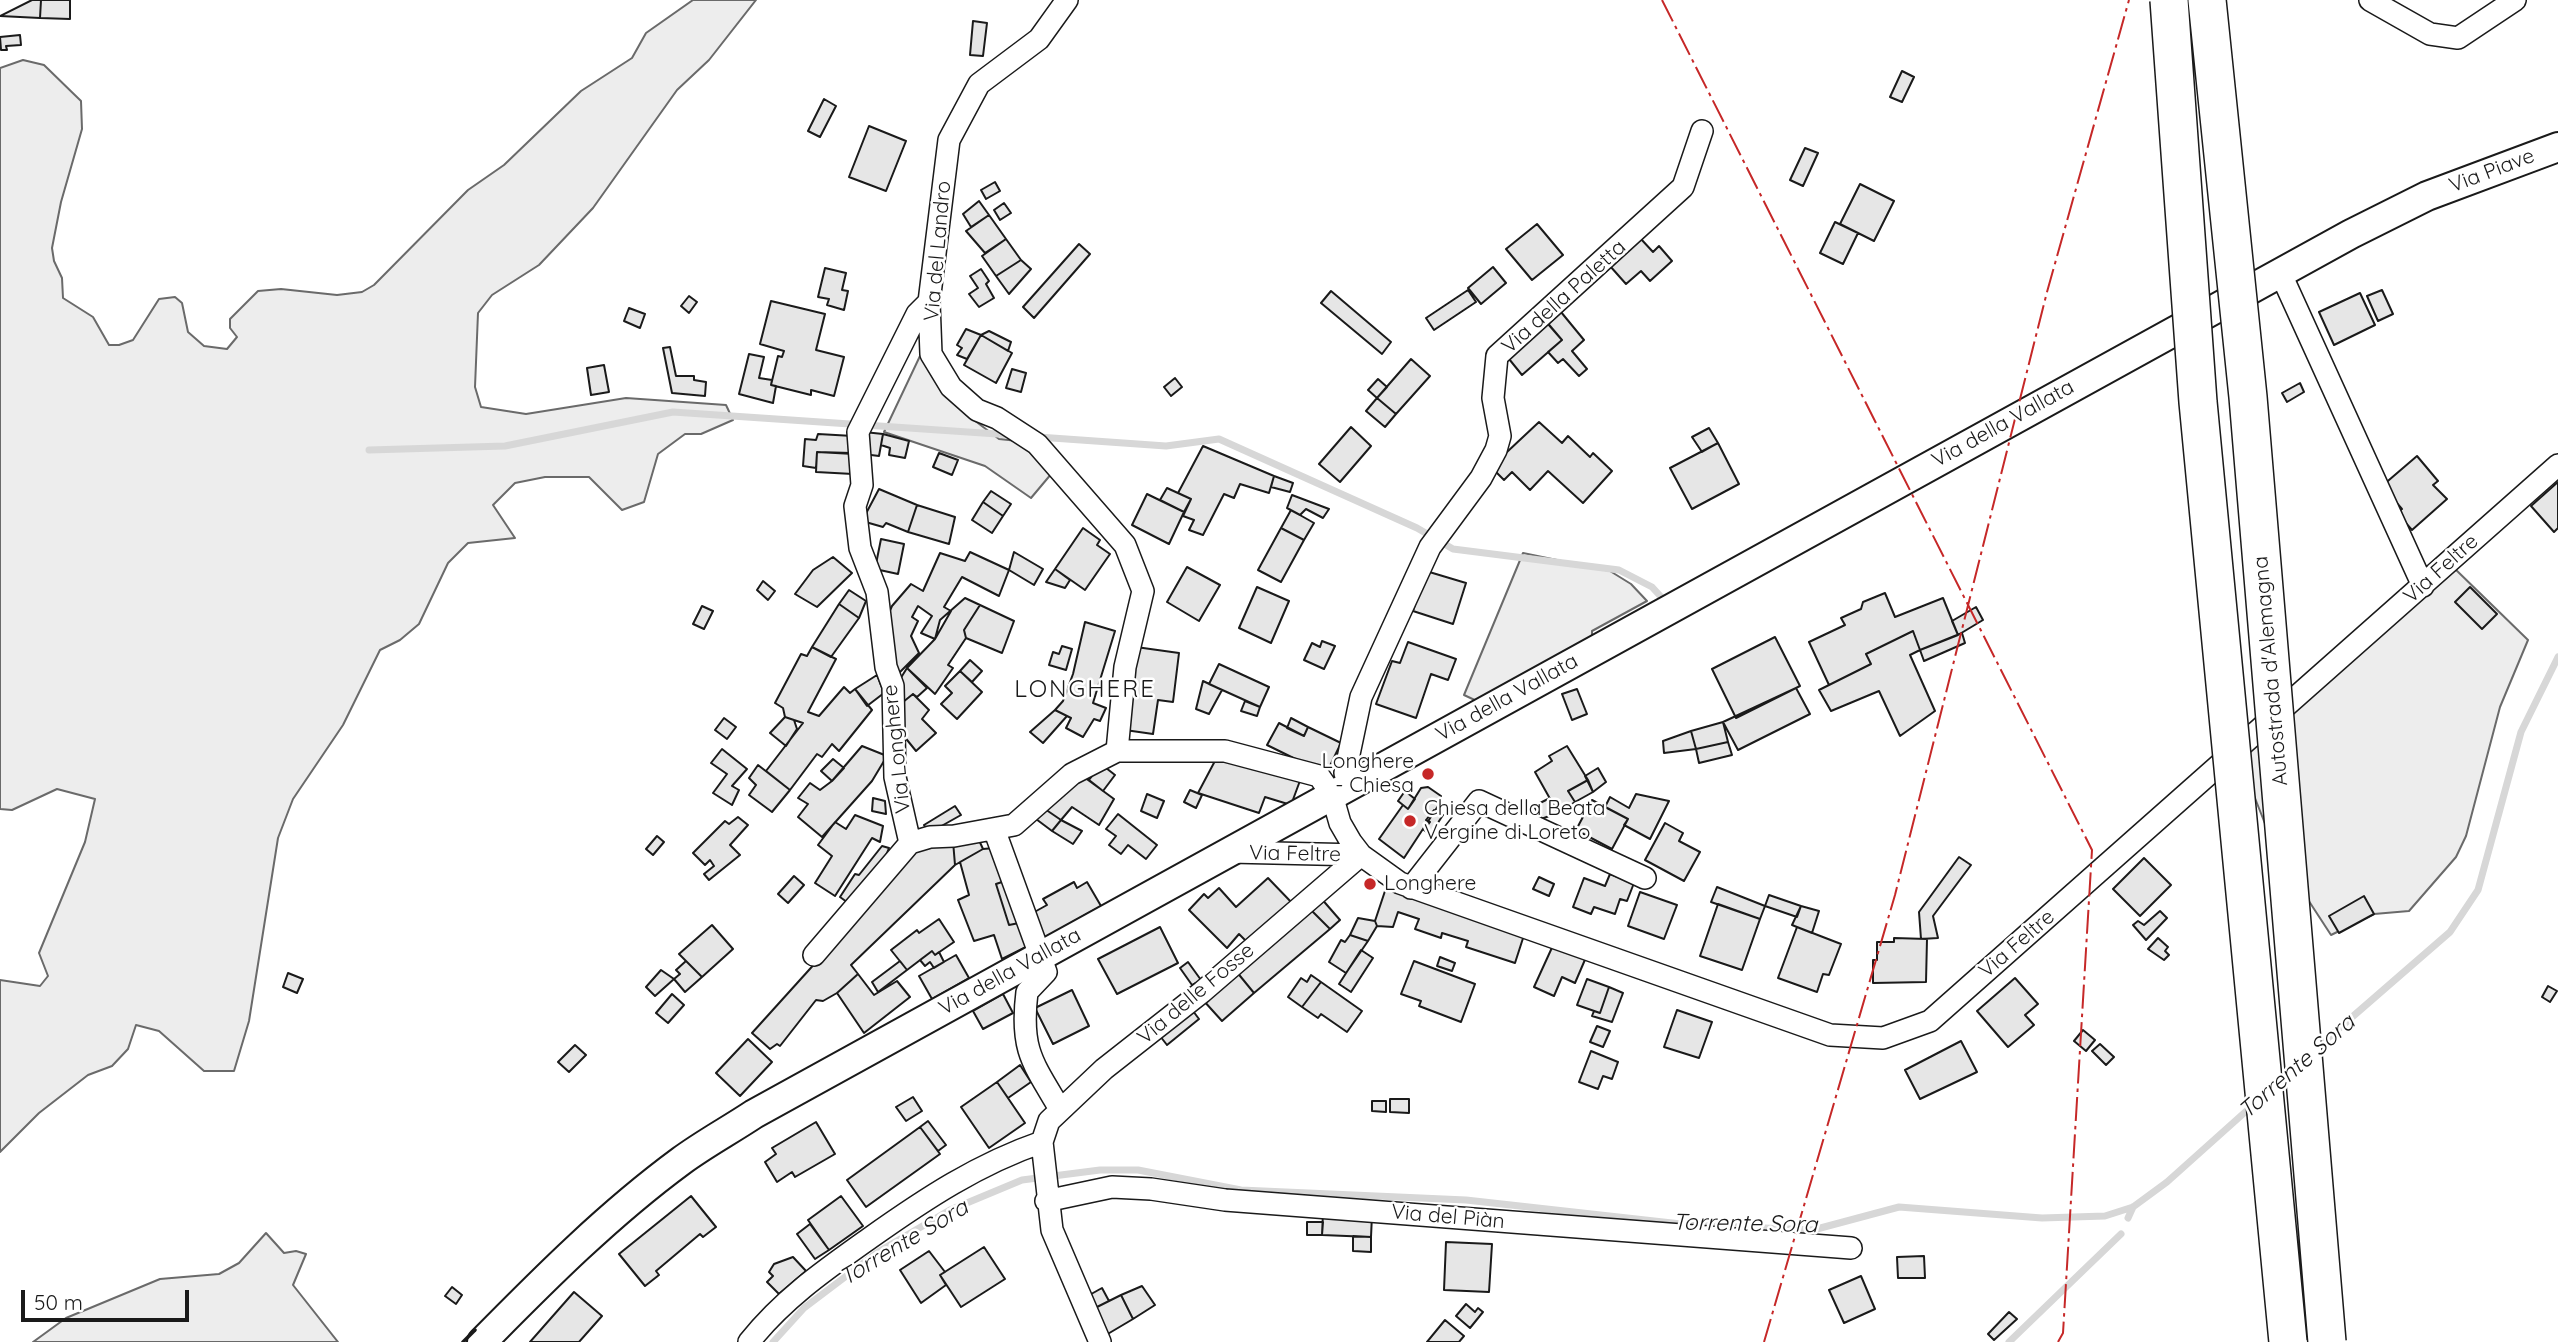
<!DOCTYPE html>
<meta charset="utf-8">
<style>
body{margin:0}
#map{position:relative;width:2558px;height:1342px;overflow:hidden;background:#fff;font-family:Quicksand,sans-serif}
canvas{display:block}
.scale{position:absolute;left:21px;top:1290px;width:168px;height:32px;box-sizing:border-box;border:4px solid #1a1a1a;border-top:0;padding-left:9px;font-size:21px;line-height:24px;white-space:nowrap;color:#1a1a1a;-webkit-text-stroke:5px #fff;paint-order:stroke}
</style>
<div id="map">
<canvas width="2558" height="1342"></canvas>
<div class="scale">50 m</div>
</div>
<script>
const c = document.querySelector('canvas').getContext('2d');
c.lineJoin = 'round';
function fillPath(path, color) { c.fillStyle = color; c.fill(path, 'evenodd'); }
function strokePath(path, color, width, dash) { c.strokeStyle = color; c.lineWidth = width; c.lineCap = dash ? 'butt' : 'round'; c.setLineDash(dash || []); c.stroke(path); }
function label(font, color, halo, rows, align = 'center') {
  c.font = font + ' Quicksand,sans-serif'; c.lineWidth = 5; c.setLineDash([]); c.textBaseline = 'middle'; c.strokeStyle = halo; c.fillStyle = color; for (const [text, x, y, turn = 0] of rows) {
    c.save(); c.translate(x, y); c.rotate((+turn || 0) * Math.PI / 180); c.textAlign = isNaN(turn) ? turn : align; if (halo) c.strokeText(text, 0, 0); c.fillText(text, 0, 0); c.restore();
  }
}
const built = new Path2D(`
 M693,0H756L709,60L677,90L593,208L539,265L492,295L478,313L475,387L481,407L526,414L626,398L726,405L733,420L701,434H685L658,454L644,502L622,510L589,477H545L515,483L493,505L515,538L468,543L448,563L419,624L400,640L380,650L343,725L293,799L278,838L249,1021L234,1071H204L159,1031L136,1025L128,1049L112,1066L88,1075L39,1113L0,1152V980L40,986L48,976L39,953L85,842L95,799L57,789L12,810L0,809V68L23,60L44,65L81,101L82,129L61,202L52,248L54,261L62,278L63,298L93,317L109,345H119L133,340L159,299L175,297L182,303L188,332L204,346L227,349L237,337L230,328V319L258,291L281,289L337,295L362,292L374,285L468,190L504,165L581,91L632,58L646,33Z
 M920,356L970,417L999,439L1018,441L1052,473L1031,498L985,466L884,432Z
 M1523,553L1610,571L1631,584L1647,601L1592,631V639L1479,702L1464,695Z
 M2452,566L2528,640L2500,707L2466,836L2456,857L2409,911L2374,914L2331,935L2275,849L2238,755Z
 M266,1233L284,1253L296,1251L306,1254L293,1285L338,1342H33L66,1318L160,1279L219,1274L239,1263Z`);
const stream = new Path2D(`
 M1038,437L1166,446L1219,439L1417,528L1453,549L1619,570L1652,587L1663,599
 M369,450L505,446L673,412L1012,435
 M2313,1051L2450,932L2478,890L2521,732L2558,657
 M2128,1218L2133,1207
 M773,1342L804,1308L878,1252L950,1210L1022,1180L1100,1170H1138L1241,1190L1466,1200L1690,1225L1813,1230L1899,1207L2042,1218L2105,1216L2133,1207L2167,1182L2253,1105
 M2009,1342L2121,1234`);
const building = new Path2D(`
 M32,0H41L40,18L0,16Z
 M41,0H70V19L40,18Z
 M973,21L987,23L983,56L970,55Z
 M20,35L21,45L6,46L7,50H1L0,37Z
 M1902,71L1914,77L1902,102L1890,97Z
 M824,99L836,106L820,137L808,131Z
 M869,126L906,141L886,191L849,177Z
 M1805,148L1818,153L1803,186L1790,180Z
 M995,182L1000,191L986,199L981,190Z
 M1860,184L1894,201L1874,241L1840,224Z
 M979,201L989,215L971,227L963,214Z
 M1004,203L1011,213L1000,220L994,210Z
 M989,215L1006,239L985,253L966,231Z
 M1835,222L1858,233L1843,264L1820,253Z
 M1537,224L1563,255L1532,280L1506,249Z
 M1006,239L1021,260L996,276L982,256Z
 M1641,239L1653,252L1659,246L1672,261L1650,281L1641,271L1626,284L1610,266Z
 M1079,244L1090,254L1034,318L1023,307Z
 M1021,260L1031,269L1009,294L996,276Z
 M1493,267L1506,283L1481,304L1468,288Z
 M825,268L846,273L842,290L848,291L844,310L827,305L829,299L818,297Z
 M981,269L989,281L986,284L994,298L979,307L969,294L978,288L970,276Z
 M1468,290L1476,302L1434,330L1426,318Z
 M2382,290L2393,314L2378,321L2367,296Z
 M1331,291L1391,342L1382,354L1321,303Z
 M2360,293L2375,325L2334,345L2319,312Z
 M689,296L697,302L689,313L681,306Z
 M771,301L825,314L816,350L844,357L834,396L811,390V395L771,385L778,356L782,357L784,351L760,344Z
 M629,308L645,314L640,328L624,321Z
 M1561,312L1584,340L1572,351L1587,369L1579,376L1563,359L1558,363L1548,352L1562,340L1548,324Z
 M1545,320L1562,340L1522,375L1505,354Z
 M966,329L981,335L967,359L957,355L962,348L957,345Z
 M989,331L1011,342L1008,351L981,335Z
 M981,335L1012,353L996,383L964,365Z
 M670,347L676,376H694V380L706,382L705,396L672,393L663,348Z
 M749,354L764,357L759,378L772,380L771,385L776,386L773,403L739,394Z
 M1411,359L1430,376L1396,414L1377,398Z
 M604,365L609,392L591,395L587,368Z
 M1012,369L1026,373L1021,392L1006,388Z
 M1175,378L1182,387L1171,396L1164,387Z
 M1378,379L1387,387L1377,398L1368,390Z
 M2300,383L2304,392L2287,402L2282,393Z
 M1377,398L1396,414L1385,427L1366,411Z
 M1539,422L1562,443L1568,436L1590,457L1593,453L1612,471L1583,503L1548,471L1530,490L1512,472L1504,480L1491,467Z
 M1351,427L1371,446L1340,482L1319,464Z
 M1709,428L1718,443L1702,452L1692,437Z
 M864,432L883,434L879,456L863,454Z
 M818,434L853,436L851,453L817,452L816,468L803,466L805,439L816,440Z
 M883,434L909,441L905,458L889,455L890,448L881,445Z
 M1718,443L1739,484L1692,509L1670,468Z
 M1203,446L1274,476L1269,493L1240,484L1234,498L1224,494L1203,535L1189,530L1194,520L1183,516L1191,499L1178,493Z
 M817,452L854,454L853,474L816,472Z
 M939,453L958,460L952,475L933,467Z
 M2417,456L2438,481L2433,485L2447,499L2412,530L2397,513L2402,509L2382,486Z
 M1274,476L1293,483L1290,492L1271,487Z
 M2558,482V528L2554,532L2531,506Z
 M1167,488L1191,499L1184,512L1160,500Z
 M879,489L917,505L908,532L886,523L883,527L862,521Z
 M991,491L1011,504L1003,516L983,502Z
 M1147,494L1184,512L1169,544L1132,525Z
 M1292,495L1329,509L1323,518L1306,509L1300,515L1287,508Z
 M983,502L1003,516L992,533L972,520Z
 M917,505L955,517L949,544L908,532Z
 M1291,510L1314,523L1304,540L1281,528Z
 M1083,528L1100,540L1097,545L1110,554L1085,590L1055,569Z
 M1281,528L1304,540L1281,582L1258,570Z
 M881,539L904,544L898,574L875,569Z
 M970,552L1009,570L999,596L962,577L944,607L951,611L935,639L921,633L932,616L918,606L912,617L918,621L911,636L919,653L898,674L884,624L892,606L911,584L923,591L940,553L965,561Z
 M1014,552L1043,569L1034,585L1009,570Z
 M833,557L852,573L817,607L795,594L813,570Z
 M1187,567L1220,585L1199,621L1167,602Z
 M1055,569L1070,580L1065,588L1046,582Z
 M1426,571L1466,583L1453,624L1413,611Z
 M763,581L775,591L768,600L757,590Z
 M1257,587L1289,601L1271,643L1239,628Z
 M2470,587L2497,614L2482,629L2455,602Z
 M849,590L866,601L859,618L839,604Z
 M1885,593L1895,617L1943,598L1958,635L1920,650L1913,631L1866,654L1871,664L1829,685L1809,642L1845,625L1841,618L1861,609L1863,602Z
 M965,598L980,605L964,630L966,638L948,665L953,668L935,694L907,668L935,639L940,620Z
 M839,604L859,618L831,657L812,647Z
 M980,605L1014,621L1002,653L966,638L964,630Z
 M702,606L713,611L704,629L693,624Z
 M1976,607L1983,620L1958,635L1952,621Z
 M1085,622L1115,631L1093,703L1106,708L1100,721L1094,719L1083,737L1066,728L1071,718L1055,710L1063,701L1073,674Z
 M1913,631L1920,650L1910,655L1935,711L1900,736L1879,691L1831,711L1819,690L1871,664L1866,654Z
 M1962,633L1965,643L1924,661L1920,650Z
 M1775,637L1800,686L1736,718L1712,669Z
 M1322,641L1335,646L1324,669L1304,660L1312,643L1320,647Z
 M1408,642L1456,659L1448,680L1431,674L1416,718L1376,704L1392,661L1400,663Z
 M1062,646L1072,649L1066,670L1049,665L1053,652L1059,654Z
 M812,647L836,659L808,712L819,716L844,687L850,693L855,689L872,710L839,751L832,744L822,757L817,754L790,790L766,771L803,723L785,717L783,708L775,703L801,654L807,656Z
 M1136,647L1179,653L1173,702L1158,700L1153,734L1125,730Z
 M970,660L982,671L972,682L960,671Z
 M1219,664L1269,687L1260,707L1209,684Z
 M907,668L927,688L917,697L913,694L898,706L897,684Z
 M960,671L982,692L957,719L941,704L952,693L945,686Z
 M877,675L884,693L867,706L855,689Z
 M1203,681L1222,690L1209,714L1196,709Z
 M1796,688L1810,714L1738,750L1723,722Z
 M1577,689L1587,714L1572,720L1562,694Z
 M913,694L929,710L922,719L936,733L916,751L899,730L898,706Z
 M1245,701L1260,707L1257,716L1241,711Z
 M1055,710L1067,716L1043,743L1030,732Z
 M785,717L794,720L797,729L786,746L770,733Z
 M724,718L736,727L727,739L715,730Z
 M1291,718L1308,727L1304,736L1287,728Z
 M1723,722L1728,742L1696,749L1691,731Z
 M1279,723L1304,736L1308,727L1341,743L1326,774L1267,745Z
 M1691,731L1696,749L1664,753L1663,741Z
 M1728,742L1732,755L1699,763L1696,749Z
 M862,746L887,756L872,781L822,837L798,817L808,804L798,798L810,783L820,790L832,781Z
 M1567,746L1588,780L1568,791L1575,802L1558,813L1535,772L1552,761L1549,756Z
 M722,749L747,769L732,786L739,790L732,805L713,793L727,774L711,763Z
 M833,759L844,768L832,781L821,771Z
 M1216,759L1301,778L1291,805L1265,797L1259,813L1198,793Z
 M1101,764L1115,775L1103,791L1089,780Z
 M758,765L790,790L772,812L749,795L756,785L749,778Z
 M1598,768L1606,782L1593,792L1585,776Z
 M1073,776L1084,777L1114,799L1099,825L1072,807L1061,820L1042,807Z
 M1588,780L1593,792L1575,802L1568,791Z
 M1428,787L1441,796L1440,803L1404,858L1379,839L1403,805L1408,809L1421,788Z
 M1190,790L1202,795L1196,808L1184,802Z
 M1405,791L1415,799L1408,809L1398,801Z
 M1147,794L1164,801L1157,818L1141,811Z
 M1636,794L1669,801L1650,839L1624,825L1628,819L1605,807L1610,797L1629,808Z
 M873,798L885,801L886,814L872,811Z
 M1550,798L1558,813L1541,819L1534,806Z
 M1592,800L1628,819L1612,849L1576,830Z
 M955,806L961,815L929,833L924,825Z
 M1042,807L1061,820L1052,831L1032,816Z
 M1434,810L1443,815L1430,835L1424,830L1430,822L1426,820Z
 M1118,814L1157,845L1146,859L1128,845L1121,854L1109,845L1116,836L1106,829Z
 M855,815L883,826L880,842L872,838L835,896L815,883L832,856L818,845L835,822L846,829Z
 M738,817L748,825L730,845L740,855L709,880L704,874L714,866L710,860L705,865L693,853L725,821L729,824Z
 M1061,820L1082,831L1073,844L1052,831Z
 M1665,823L1683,833L1679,841L1700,852L1684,881L1645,860Z
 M657,836L664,842L653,855L646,849Z
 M978,838L983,849L955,865L953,841Z
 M953,841L955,865L851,965L858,974L837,993L823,1001L816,1000L780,1046L777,1044L770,1049L752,1033L921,846Z
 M882,846L889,848L885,858L851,905L840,897L855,874L859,875Z
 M994,848L1005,881L996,884L1009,925L1019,923L1026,947L1002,959L994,935L974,941L958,900L969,895L960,862L983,849Z
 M1959,857L1971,865L1933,916L1938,938L1921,939L1919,912Z
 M2144,858L2171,885L2140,916L2113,889Z
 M1610,874L1634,883L1627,901L1620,899L1615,914L1594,907L1591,914L1573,907L1584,878L1605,886Z
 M794,876L804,885L788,903L778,894Z
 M1539,877L1554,884L1549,896L1533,889Z
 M1268,878L1293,904L1250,945L1239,934L1227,948L1189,910L1204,894L1208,898L1219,888L1236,907Z
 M1005,881L1019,923L1009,925L996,884Z
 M1074,882L1077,888L1087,882L1101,906L1042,939L1029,915L1047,905L1043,899Z
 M1387,885L1525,932L1515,963L1466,947L1468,941L1442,933L1441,938L1415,929L1419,919L1398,912L1393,927L1377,926L1375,921Z
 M1717,887L1765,906L1760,919L1711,902Z
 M1640,892L1677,905L1664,939L1628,926Z
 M1769,895L1801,906L1797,917L1765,906Z
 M2364,896L2374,914L2339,933L2329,916Z
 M1320,897L1340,920L1330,929L1308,907Z
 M1718,904L1760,919L1742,970L1700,956Z
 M1801,906L1819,911L1812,933L1792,925Z
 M1308,907L1330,929L1254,993L1236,971Z
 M2160,911L2167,918L2146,940L2133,925L2138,921L2144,925Z
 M1358,918L1375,921L1377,926L1368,941L1350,935Z
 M939,919L954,942L935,955L932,951L907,970L891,950L917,930L919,933Z
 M712,925L733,949L702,977L679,954Z
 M1160,927L1178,963L1117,994L1098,959Z
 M1797,927L1841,944L1829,975L1823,974L1817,992L1778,978Z
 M1350,935L1368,941L1346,973L1329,962L1341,940L1345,942Z
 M1894,938L1927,939L1926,982L1873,983V960H1877V942H1894Z
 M2158,938L2168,947L2165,951L2169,955L2164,960L2148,949Z
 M1555,941L1587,955L1575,983L1562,977L1554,996L1534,987Z
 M1361,950L1373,958L1351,992L1339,984Z
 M932,951L935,955L939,952L944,962L934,968L930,962L925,966L920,960Z
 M956,955L969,978L932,999L919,976Z
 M1440,957L1455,963L1452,971L1437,966Z
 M686,961L702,977L685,992L674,979L680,974L676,970Z
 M900,961L907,970L878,992L872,982Z
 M1414,961L1475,984L1461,1022L1419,1006L1421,1001L1401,994Z
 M1188,962L1201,980L1192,985L1180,968Z
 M661,970L674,979L655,996L646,987Z
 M1236,971L1254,993L1222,1021L1203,1000Z
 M288,973L303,979L297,993L283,987Z
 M858,974L874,995L897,981L910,997L864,1033L837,993Z
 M1311,975L1321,982L1302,1007L1288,997L1301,978L1307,982Z
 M2015,978L2038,1004L2025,1015L2034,1025L2008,1047L1977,1011Z
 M1587,979L1609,987L1600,1013L1577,1005Z
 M1321,982L1362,1011L1347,1032L1321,1014L1318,1018L1302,1007Z
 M2548,986L2557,991L2550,1002L2542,997Z
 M1609,987L1623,993L1612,1022L1592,1016L1594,1011L1600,1013Z
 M1072,990L1089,1026L1053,1044L1035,1008Z
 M672,994L684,1005L668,1023L656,1013Z
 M1003,994L1013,1013L983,1029L973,1011Z
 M1677,1010L1712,1022L1699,1058L1664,1047Z
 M1193,1011L1199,1019L1167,1045L1160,1036Z
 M1597,1026L1610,1031L1603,1047L1590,1042Z
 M2083,1030L2095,1040L2086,1051L2074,1041Z
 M748,1039L772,1062L740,1096L716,1073Z
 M1961,1041L1977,1072L1920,1099L1905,1070Z
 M2100,1044L2114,1057L2106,1065L2092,1051Z
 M575,1045L586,1055L569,1072L558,1062Z
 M1591,1051L1618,1062L1612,1079L1603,1076L1598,1089L1579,1082Z
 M1020,1065L1031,1082L1008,1098L997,1082Z
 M997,1082L1025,1123L989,1148L961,1107Z
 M913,1097L922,1111L906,1121L896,1107Z
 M1390,1099H1409V1113L1390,1112Z
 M1372,1101H1386V1112L1372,1111Z
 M928,1121L946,1145L938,1151L920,1127Z
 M816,1122L835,1154L795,1177L792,1172L777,1182L765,1162L776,1154L772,1148Z
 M920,1127L940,1154L866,1207L847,1180Z
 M691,1196L716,1227L703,1237L700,1234L656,1271L659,1275L645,1286L619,1254Z
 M841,1196L863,1226L829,1250L808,1220Z
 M1323,1213L1372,1215L1371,1237L1322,1235Z
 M1307,1222H1323L1322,1235H1307Z
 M810,1224L829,1250L815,1259L797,1234Z
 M1353,1236L1371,1237V1252L1353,1251Z
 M1446,1242L1492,1244L1489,1292L1444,1290Z
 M984,1247L1005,1279L961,1307L940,1275Z
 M929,1251L945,1272L940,1275L946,1285L921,1303L900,1270Z
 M1924,1256L1925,1278H1898L1897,1257Z
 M793,1257L806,1271L779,1294L767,1282L773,1276L769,1272L774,1264Z
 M1861,1276L1875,1309L1844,1323L1829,1290Z
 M1142,1286L1155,1305L1133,1319L1121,1295Z
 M452,1287L462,1295L456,1304L445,1296Z
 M1102,1288L1109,1301L1091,1310L1084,1298Z
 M574,1292L602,1316L579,1342H530Z
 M1121,1295L1133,1319L1106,1335L1091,1310Z
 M1466,1304L1475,1312L1478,1308L1483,1312L1470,1328L1456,1316Z
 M2009,1312L2017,1319L1994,1340L1988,1334Z
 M1445,1320L1464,1336L1459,1342H1427Z`);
const street = new Path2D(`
 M1067,0L1039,39L979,84L949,140L929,302L931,354L951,387L977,410L997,418L1037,444L1125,545L1143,591L1125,667L1117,751
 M2370,0L2430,34L2458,38L2515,0
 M2280,272L2423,586
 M929,302L917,314L858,432L862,485L855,506L860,548L877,592L886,667L893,686L895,777L910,843L930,837L954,836L1014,825L1072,774L1117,751H1225L1319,776L1332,795L1340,823L1351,842L1361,855L1400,883L1830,1035L1883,1038L1930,1021L2558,465
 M1351,784L1345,773L1361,697L1430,547L1481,478L1496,450L1500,436L1493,398L1497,356L1683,187L1702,131
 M994,829L1046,972L1027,992C1020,1049 1032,1062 1060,1109
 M1230,852L1361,855
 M1411,888L1479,801L1645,878
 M814,955L910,843
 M1046,1201L1112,1187L1151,1189L1225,1200L1851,1248
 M749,1342C783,1299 825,1270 870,1238C925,1199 978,1164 1042,1142
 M1100,1342L1052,1230L1042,1142L1049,1121L1104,1069L1202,992L1361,855`);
const secondary = new Path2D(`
 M482,1342C545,1278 609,1214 681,1161C704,1144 730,1130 754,1114L2351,234L2427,196L2558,147`);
const highwayBridge = new Path2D(`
 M2169,0L2198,402L2288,1342
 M2207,0L2248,397L2327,1342`);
const wall = new Path2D(`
 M463,1342L475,1330`);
const power = new Path2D(`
 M1662,0L2092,850L2063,1333L2058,1342
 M1764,1342L1895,895L2047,292L2129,0`);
const markers = [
 [1428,774,7,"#c62828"],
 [1410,821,7,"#c62828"],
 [1370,884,7,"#c62828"]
];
const streetNames = [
 ["Via Piave",2492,171,-21],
 ["Via del Landro",938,251,-85],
 ["Via della Paletta",1564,297,-42],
 ["Via della Vallata",2003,424,-29],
 ["Via Feltre",2441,569,-42],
 ["Autostrada d'Alemagna",2271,671,-95],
 ["Via della Vallata",1507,698,-29],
 ["Via Longhere",897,749,-96],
 ["Via Feltre",1295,854,1],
 ["Via Feltre",2017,944,-41],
 ["Via della Vallata",1010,972,-29],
 ["Via delle Fosse",1196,994,-40],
 ["Via del Piàn",1448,1217,5]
];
const poiNames = [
 ["Longhere",1414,762,"right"],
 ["- Chiesa",1414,786,"right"],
 ["Chiesa della Beata",1424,809],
 ["Vergine di Loreto",1424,833],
 ["Longhere",1384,884]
];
const waterNames = [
 ["Torrente Sora",2297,1067,-41],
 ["Torrente Sora",1745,1224,1],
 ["Torrente Sora",904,1243,-31]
];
const quarterNames = [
 ["LONGHERE",1085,690]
];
fillPath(built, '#ededed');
strokePath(built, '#6a6a6a', 2);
strokePath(stream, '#d7d7d7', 7);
fillPath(building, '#e6e6e6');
strokePath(building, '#1a1a1a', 2);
strokePath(street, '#1a1a1a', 24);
strokePath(secondary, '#1a1a1a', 32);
strokePath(street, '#fff', 21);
strokePath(secondary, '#fff', 28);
strokePath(highwayBridge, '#1a1a1a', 40, []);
strokePath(highwayBridge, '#fff', 37);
strokePath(wall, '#1a1a1a', 3.5);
strokePath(power, '#c62828', 2, [24, 5, 3.5, 5]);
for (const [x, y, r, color] of markers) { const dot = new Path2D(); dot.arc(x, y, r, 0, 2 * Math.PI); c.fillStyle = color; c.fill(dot); strokePath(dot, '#fff', 2.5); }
label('21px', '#1a1a1a', '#fff', streetNames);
label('21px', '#1a1a1a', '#fff', poiNames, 'left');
label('italic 23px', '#1a1a1a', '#fff', waterNames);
c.letterSpacing = '2px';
label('24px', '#1a1a1a', '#fff', quarterNames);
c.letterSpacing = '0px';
</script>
